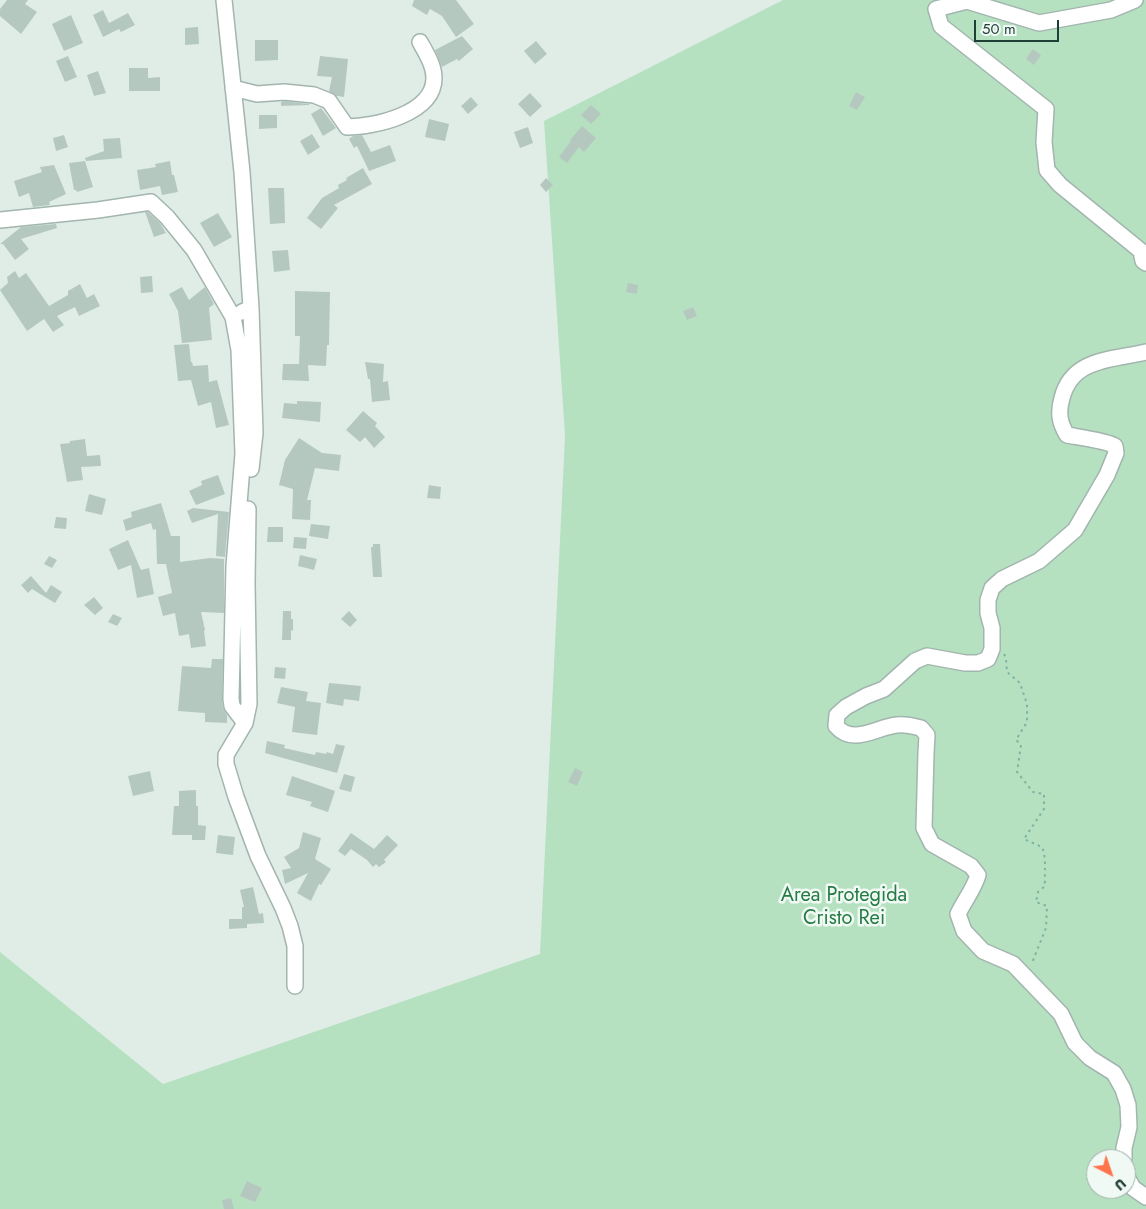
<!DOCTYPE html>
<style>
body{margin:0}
#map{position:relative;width:1146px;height:1209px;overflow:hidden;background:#e0ede7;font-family:Jost,sans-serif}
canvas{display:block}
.north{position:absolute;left:1086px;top:1149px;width:50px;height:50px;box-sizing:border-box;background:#f1f9f5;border:1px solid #9dafa9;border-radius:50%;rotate:139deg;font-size:14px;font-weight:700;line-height:20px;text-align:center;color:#1e3f36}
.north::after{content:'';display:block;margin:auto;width:18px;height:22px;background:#ff744b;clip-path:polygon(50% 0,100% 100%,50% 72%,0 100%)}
.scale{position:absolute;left:974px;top:20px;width:85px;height:22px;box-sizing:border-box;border:2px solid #1e3f36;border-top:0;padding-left:6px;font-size:15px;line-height:18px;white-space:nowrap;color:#1e3f36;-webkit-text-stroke:4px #f1f9f5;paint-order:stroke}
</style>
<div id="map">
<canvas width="1146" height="1209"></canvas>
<div class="north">U</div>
<div class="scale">50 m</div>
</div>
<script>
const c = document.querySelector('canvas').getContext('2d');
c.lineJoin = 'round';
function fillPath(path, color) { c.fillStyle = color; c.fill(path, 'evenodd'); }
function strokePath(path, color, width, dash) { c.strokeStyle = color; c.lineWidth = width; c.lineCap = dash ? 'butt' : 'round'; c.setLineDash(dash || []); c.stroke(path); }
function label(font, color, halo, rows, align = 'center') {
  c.font = font + ' Jost,sans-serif'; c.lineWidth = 5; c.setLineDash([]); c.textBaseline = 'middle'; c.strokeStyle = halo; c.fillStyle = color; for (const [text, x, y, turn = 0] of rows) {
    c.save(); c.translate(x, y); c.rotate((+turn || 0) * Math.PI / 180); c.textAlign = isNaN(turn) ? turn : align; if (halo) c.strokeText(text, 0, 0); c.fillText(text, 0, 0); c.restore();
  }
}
const green = new Path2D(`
 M783,0H1146V1209H0V952L163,1084L540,954L565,436L544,121ZM1096,1159H1126V1189H1096Z`);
const building = new Path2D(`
 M7,0H28L25,4L37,12L21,34L0,16V9Z
 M414,0H456L474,24L456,37L442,16L430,9L427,15L412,6Z
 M103,10L109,23L128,13L135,25L121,32L119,29L103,37L93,15Z
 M71,15L83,43L64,51L52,24Z
 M198,27L199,44L185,45V28Z
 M462,36L473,49L459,61L457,59L442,67L435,50Z
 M255,40H278V60L255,61Z
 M536,41L547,54L535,64L524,51Z
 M1033,49L1041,55L1034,65L1026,59Z
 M68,56L77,77L65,82L56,61Z
 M320,56L348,59L344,97L337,96L329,91L332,77L317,76Z
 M129,68H148V78L160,77V91H129Z
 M98,71L106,93L94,96L87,75Z
 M856,92L865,97L857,110L849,106Z
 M530,93L542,106L530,117L518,104Z
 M471,97L478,105L468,114L461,106Z
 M284,101L309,104V105L281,106V102Z
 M591,105L601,114L591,124L581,115Z
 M321,108L336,128L323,136L311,114Z
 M259,115H277V128L259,129Z
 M429,119L449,124L445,141L425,137Z
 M582,126L596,138L584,152L579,147L567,163L559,157L571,141L570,140Z
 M528,127L533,143L520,148L514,132Z
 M312,134L320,147L308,155L300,141Z
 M64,135L68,147L56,151L53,138Z
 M362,135L371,152L390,145L396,161L369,171L357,146L354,148L349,139L353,136Z
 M120,138L122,158L86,161L85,158L104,151L103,139Z
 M85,161L93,187L77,192L76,190H74L69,163Z
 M170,161L172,175H174L178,192L162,195L160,186L140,190L137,170L156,167L155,164Z
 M54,165L66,194L49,202L50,205L33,207L29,193L19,197L14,181L42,172L40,167Z
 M363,168L372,184L334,205L338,208L321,229L307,218L322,198L339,188L338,185L347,180L346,178Z
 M546,178L553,185L546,192L540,185Z
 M268,188H284L285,223L270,224Z
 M145,212H148L160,223L166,233L154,237Z
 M218,213L232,237L214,247L200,223Z
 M56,224L57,228L21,239L29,249L15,260L3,244H0L21,227Z
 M288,250L290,270L274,272L272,251Z
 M15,271L19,278L26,273L49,306L68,295V291L80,284L87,298L94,294L100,306L79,316L75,307L57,316L64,325L53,332L44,319L27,331L0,290L8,283L7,277Z
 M152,276L153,292L141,293L140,277Z
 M628,283L638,285L637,294L626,292Z
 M182,287L189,300L205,287L214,304L209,308L212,340L182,343L178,311L169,294Z
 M295,291L330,292L329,345H327L326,366L308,365L309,381L282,380L283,364H299L300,336H295Z
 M693,307L697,316L687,320L683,311Z
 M189,344L191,362H192L193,366L208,365L209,382L217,380L229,425L216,428L211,402L198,406L191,380L178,381L174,345Z
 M365,362L384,364L383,382L388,381L390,400L372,402L370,379H368Z
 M297,401L321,402L320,422L282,418L284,403L297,404Z
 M363,411L377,423L375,426L385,437L374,448L365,437L360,442L346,430Z
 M299,438L322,453L341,455L339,471L315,468L307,500H311L310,520L292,519L293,489L279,485L285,460Z
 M85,439L87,456L100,455L101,466L81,467L83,480L67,482L60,444L70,443V441Z
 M218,475L225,494L196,505L189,491L202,485L201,481Z
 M429,485L441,487L440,499L427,498Z
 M89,494L106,499L102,515L85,511Z
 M161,503L171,536H180V562L210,558L224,559V613L201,612L205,630L204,631L206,646L191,648L189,634L179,636L175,613L163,616L158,597L172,593L166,564H157L156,529L153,530L151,523L126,531L123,520L132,517L131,512Z
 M193,508L229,512L225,557L216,556L218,514L192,523L187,511Z
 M56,517L67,518L66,529L54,528Z
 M311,524L330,526L328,539L309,536Z
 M268,527H283V542H267Z
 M294,537L307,538L306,549L293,548Z
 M128,540L141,570L149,568L154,594L137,598L131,565L118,570L109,549Z
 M373,544H380L382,577H373L371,547H373Z
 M300,555L317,559L314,570L298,566Z
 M49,556L57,560L52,568L44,564Z
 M31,576L46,593L51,585L62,592L55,603L32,589L28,593L21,585Z
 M94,597L103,608L95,615L84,605Z
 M283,611H291V619H293V631L291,630V640H282Z
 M349,611L357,620L350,627L341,619Z
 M113,614L122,618L117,626L108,622Z
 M212,659H223L222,700L223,708L227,715V723L205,722V713L178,711L182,666L211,668Z
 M275,667L286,668L285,679L274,678Z
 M329,683L361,686L359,701L344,699L343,706L326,703Z
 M281,687L308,692L306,701L321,703L317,735L292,732L295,707L277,703Z
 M267,741L285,745L284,748L315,755L316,752L326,754L327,752L333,754L336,744L345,746L337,773L265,753Z
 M575,768L583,772L577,786L568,782Z
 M150,771L154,791L133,796L128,776Z
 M344,774L355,777L351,792L339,789Z
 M292,776L335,791L328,812L310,806L312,802L286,795Z
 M196,790V806H198V825L206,826L205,840H192V835H172L174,806H179V791Z
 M303,832L321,838L315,859L331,869L321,885L319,884L311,901L297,893L308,873L285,884L282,870L291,868L284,857L299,848Z
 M351,833L374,849L387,835L398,845L384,860L386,862L379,867L376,864L373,867L367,860L351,849L345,856L338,851Z
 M218,835L235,837L233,855L216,853Z
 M253,887L259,914L263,913L264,923L247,924V928L229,929V919H242V907H244L240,890Z
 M247,1181L262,1188L255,1202L240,1196Z
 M231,1198L234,1209H224L222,1200Z`);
const path = new Path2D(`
 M1004,654L1006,658L1007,672L1020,683L1027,704V722L1016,740L1021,745L1017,772L1033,792L1044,794V809L1024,839L1042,847C1047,859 1044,872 1045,886L1038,892L1036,902L1047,906L1046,928L1032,963`);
const minor = new Path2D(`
 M224,0L242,172L251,308L242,312
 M1135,0L1111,10L1039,23L967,1L936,9L941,26L1046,109L1044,142L1047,170L1060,185L1141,251L1143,261L1146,263
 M233,88L257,94L284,92L314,95L329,101L347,127C374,127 434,114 434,78C434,65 426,53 420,42
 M0,220L98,210L151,202L167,217L194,250L233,317L239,350L243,454L234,566L231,699L232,706L245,723
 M251,308L255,433L251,469
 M248,509L247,584L249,704L245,723L226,755V764L236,797L258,856L283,908L290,926L295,946V986
 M1124,1159V1148L1129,1127L1128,1105L1123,1089L1114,1073L1090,1058L1075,1043L1061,1014L1013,964L983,951L964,931L958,914C964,901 974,889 978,875L971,866L932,844L924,828L926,753L927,735L921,728C913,726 905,724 897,725C876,727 853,746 836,726L837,715L846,707L866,696L884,689L915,661L927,656L965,663H978L988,659L992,649V628L988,613V600L992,588L1002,579L1039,561L1075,530L1107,475L1116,453L1115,446C1108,441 1078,437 1067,435C1059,422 1058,412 1062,398C1072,358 1112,360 1146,352
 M1126,1175L1133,1188L1146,1197`);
const parkNames = [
 ["Area Protegida",844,896],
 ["Cristo Rei",844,919]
];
fillPath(green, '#b6e1c1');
fillPath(building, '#b5c8c0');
strokePath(minor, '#a2b5ae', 18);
strokePath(path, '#7cb4a2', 2, [2.5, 4]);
strokePath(minor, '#fff', 15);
label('20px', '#247b44', '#f1f9f5', parkNames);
</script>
